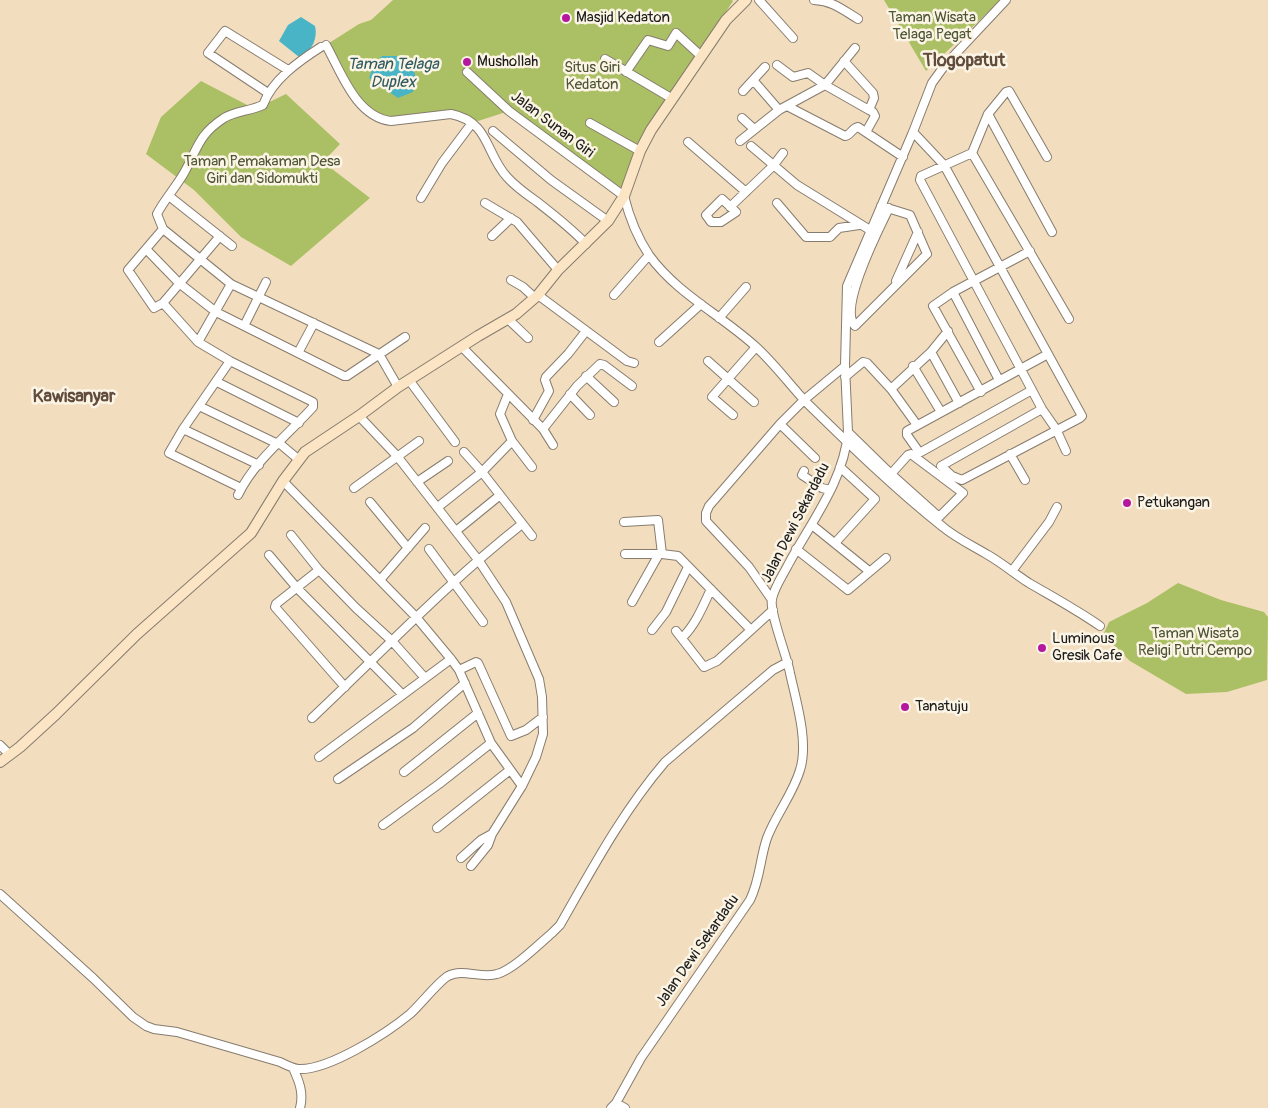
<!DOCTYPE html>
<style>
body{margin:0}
canvas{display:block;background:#f2ddbf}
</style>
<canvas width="1268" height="1108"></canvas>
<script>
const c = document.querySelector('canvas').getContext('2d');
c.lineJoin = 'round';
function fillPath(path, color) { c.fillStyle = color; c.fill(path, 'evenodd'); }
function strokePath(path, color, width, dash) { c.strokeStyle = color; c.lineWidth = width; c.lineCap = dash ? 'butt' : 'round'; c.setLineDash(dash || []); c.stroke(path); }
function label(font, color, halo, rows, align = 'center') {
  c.font = font + ' Pangolin,sans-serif'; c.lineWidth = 5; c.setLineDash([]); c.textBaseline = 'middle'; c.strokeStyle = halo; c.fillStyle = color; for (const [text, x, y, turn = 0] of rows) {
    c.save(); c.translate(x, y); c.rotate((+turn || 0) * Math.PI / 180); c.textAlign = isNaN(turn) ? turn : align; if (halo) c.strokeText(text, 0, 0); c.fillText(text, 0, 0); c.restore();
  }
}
const green = new Path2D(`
 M393,0H732L733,1L636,149L621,190L509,111L472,123L460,116L391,121L361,106L326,45L359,24L371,20Z
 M884,0H1001L926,71Z
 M201,81L255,109L286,94L340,144L323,162L370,198L291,266L241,237L194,190L146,154L161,117Z
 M1178,583L1221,600L1264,612L1268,617L1267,680L1227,692L1186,694L1130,661L1103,635L1109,622L1147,603Z`);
const water = new Path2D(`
 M301,17L315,26C318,38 312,50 302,57H299L279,41L288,25Z
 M382,56H396L413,66L416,79L413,92L398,98L369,78L374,64Z`);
const street = new Path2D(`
 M759,0L793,38
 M814,0C833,1 843,10 858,19
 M326,45C341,72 356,117 391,121L451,114C490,122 485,153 507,177C515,186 526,194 536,201C554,215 571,228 586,244
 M321,47C299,61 272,80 263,105C250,111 236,111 224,118C198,135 198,148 184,173C176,187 164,200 157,214L163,229L231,284L379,354L398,387
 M605,59L671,98
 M777,65L793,77L808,73L825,85L869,110L874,98L873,93L844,61
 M467,72L509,111L624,196C629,216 637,237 649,255C676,293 721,315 755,346C774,363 789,384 806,402C850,445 895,489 943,527C956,538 973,546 988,555C1002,563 1015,574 1029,583C1053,597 1077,610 1100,626
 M626,72L648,40L668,46L676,33L701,56
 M753,80L779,110
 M743,91L765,67
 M268,93L208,53L225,31L288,70
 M787,106L845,136C851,135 852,128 858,127L903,157
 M988,114L1052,232
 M742,118L754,129
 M590,123L640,151
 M493,131L551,180L608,221
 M866,132L875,116L873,112L869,110
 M913,132L944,165L1082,416L1080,418L962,480L952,476L941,466L1042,409
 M740,141L779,110L825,85L855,48
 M688,142L746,192
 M751,146L797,185L870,230
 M972,153L921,176L920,180L1042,409L1056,429L1066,451
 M1047,157L1009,91L1006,92L988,114L972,153L1069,319
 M169,196L232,246
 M421,198L442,163L472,123
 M722,199L736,212L721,222H711L706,215Z
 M485,203L517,222L558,270
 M777,203L806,237H830L839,228L859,225
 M881,206L910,215L927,254L855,326C838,307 879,229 889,208
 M730,207L773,166L783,153
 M163,229L128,270L154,308L163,303L220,236
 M492,236L511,218
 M146,249L179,283L216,312L344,376H347L405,337
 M511,280L523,287L535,298
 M896,281L918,232
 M953,292L999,380
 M538,295L627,361L634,363
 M614,295L649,255
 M163,303L198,342L230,361L313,402V407C288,435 254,461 238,495
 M719,318L746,287
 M508,319L528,338
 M244,326L266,282
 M198,342L231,284
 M659,342L701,304
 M462,347L543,429L577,386L600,364L604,365L632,386
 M931,352L959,403
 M298,353L314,323
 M230,361L183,429L169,453L241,488
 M708,361L754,402
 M913,366L941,412
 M586,376L614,402
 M845,377L863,362L867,363L891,389L917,425
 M409,380L455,442
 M217,382L299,423
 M891,389L931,352L948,331
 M1032,390L921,452H919L907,435V431L1048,354
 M981,392L933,306L953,292L1030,251
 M508,394L500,414L512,441
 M570,394L590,415
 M199,406L278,444
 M733,415L712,397L756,347
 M359,416L397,456L479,561L506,602L539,679L542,697L543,734L536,757L522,786L492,834L488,845L471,866
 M533,420L549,391L545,380L546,377L568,354L586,331
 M780,424L815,458
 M183,429L259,465
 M543,429L553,445
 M848,432L891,474
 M279,443L298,459
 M464,452L482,472L532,536
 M911,454L963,493L939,517L891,474L908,455Z
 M1010,454L1025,480
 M804,471L802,475L822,488L830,490
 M283,481L416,617L451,659L459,670L491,743L522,786
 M417,482L448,461
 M354,488L419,441
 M370,502L408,548
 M438,507L482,472L512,441L532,467
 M624,522L658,520L662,554
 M812,525L869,571
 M456,531L499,496
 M291,535L319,570L356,608L392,641L425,678
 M835,543L875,499L840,467
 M429,549L483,622
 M796,549L848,590L886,558
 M625,554H662L678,556L751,630
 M269,555L297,588L402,694
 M319,570L276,604L275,607L345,687
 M1012,571L1049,522L1057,507
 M380,580L425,528
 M772,600L749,567L706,521V513L709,506L780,424L804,400L845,366
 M632,602L659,554
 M652,630L666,612L688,567
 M676,631L704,667L717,661L773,610
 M682,638C696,624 703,606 711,589
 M459,670L476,662L478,663L511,736L526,730L543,717
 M312,718C382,652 447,583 522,524
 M0,745L9,754
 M319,757L451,659
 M404,772L478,713
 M338,779L413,728L465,683
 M383,825L439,784L491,743
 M437,828L510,770
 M461,858L481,840L492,834
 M0,894L93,978L133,1017L146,1026L154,1029L177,1032L280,1062C286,1065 292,1068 298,1069C328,1071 387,1033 410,1014C421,1004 438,982 448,976C463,968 481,979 497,974C513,970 539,944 552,933L560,925C592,869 623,811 665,762L773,670L788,662
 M293,1068C299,1081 304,1093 300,1108
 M616,1103L625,1108
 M611,1108L616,1103L641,1058L750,900C760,880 760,858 767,838C776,814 793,794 800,770C809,742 796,701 790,673C787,656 769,612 772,599C774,588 783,575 788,565C811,522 844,481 848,432L845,366L847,286L913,132L932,83L945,65L1006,0`);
const secondary = new Path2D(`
 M0,762L20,747L56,714L137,634L251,533L283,481L305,452L359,416L398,387L478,336L516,314L538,295L558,270L608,221L624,196L640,151L651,130L726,20L746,0`);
const markers = [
 [566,18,5,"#b5179e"],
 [467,62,5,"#b5179e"],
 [1127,503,5,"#b5179e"],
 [1042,648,5,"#b5179e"],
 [905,707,5,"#b5179e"]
];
const poiNames = [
 ["Masjid Kedaton",576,18],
 ["Mushollah",477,62],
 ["Petukangan",1137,503],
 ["Luminous",1052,639],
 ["Gresik Cafe",1052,656],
 ["Tanatuju",915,707]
];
const parkNames = [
 ["Taman Wisata",932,18],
 ["Telaga Pegat",932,35],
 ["Situs Giri",592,68],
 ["Kedaton",592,85],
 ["Taman Pemakaman Desa",262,162],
 ["Giri dan Sidomukti",262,179],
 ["Taman Wisata",1195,634],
 ["Religi Putri Cempo",1195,651]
];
const streetNames = [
 ["Jalan Sunan Giri",552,125,37],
 ["Jalan Dewi Sekardadu",796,523,-63],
 ["Jalan Dewi Sekardadu",698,951,-55]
];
const waterNames = [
 ["Taman Telaga",393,65],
 ["Duplex",393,83]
];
const quarterNames = [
 ["Tlogopatut",964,61],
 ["Kawisanyar",74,397]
];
fillPath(green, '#abc064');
fillPath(water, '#49b4c6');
strokePath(street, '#877c6e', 10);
strokePath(secondary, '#877c6e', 12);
strokePath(street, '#fff', 8);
strokePath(secondary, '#fce5c4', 10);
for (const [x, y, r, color] of markers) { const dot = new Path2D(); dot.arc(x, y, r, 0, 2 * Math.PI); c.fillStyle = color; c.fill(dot); strokePath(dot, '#fcf5e5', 2); }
label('15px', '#1c1c1c', '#fcf5e5', poiNames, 'left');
label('15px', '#4e5535', '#fcf5e5', parkNames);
label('15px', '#1c1c1c', '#fcf5e5', streetNames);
label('italic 16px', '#2e5960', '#fcf5e5', waterNames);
label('bold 18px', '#614c3b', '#fcf5e5', quarterNames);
</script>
